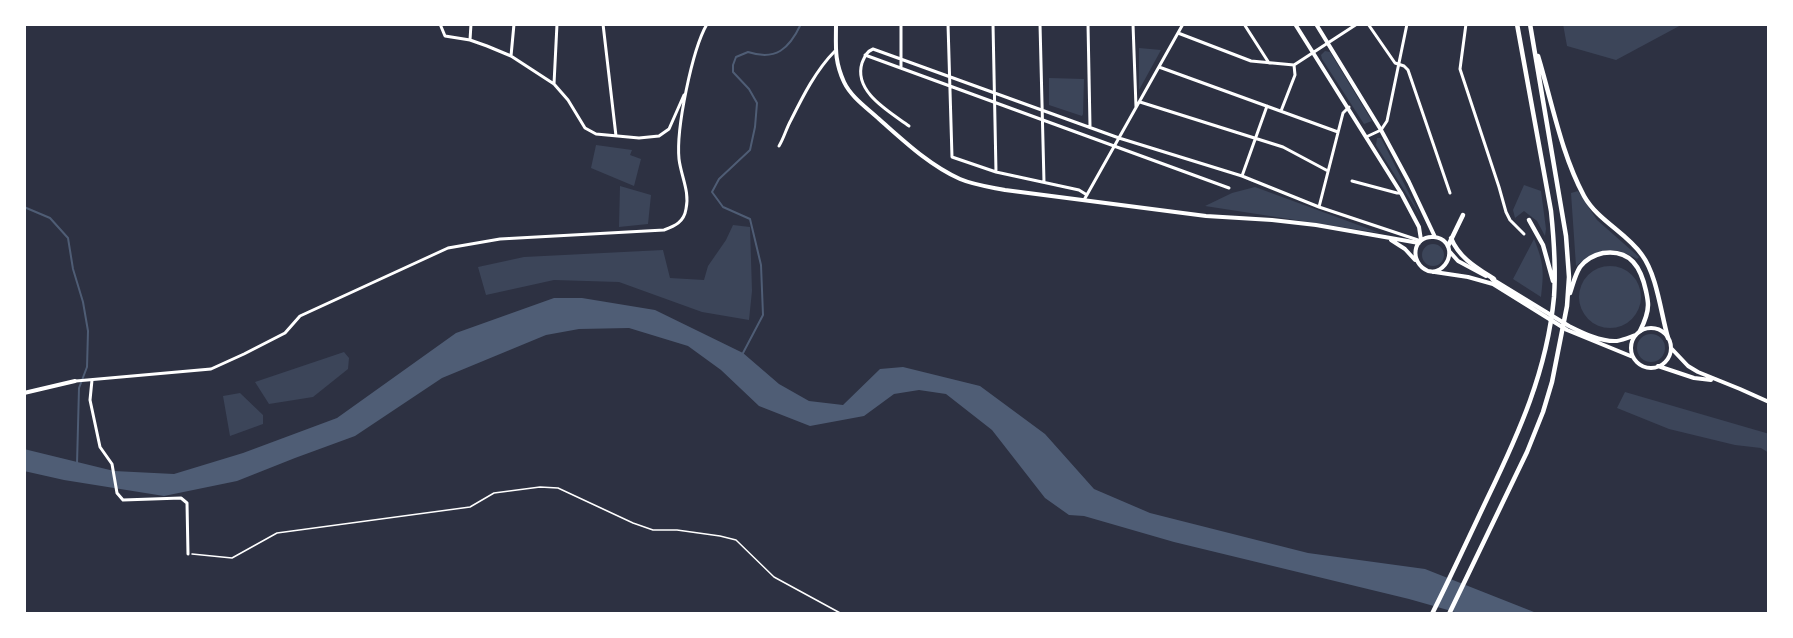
<!DOCTYPE html>
<style>
body{margin:0}
#map{position:relative;width:1793px;height:638px;overflow:hidden;background:#2d3142;font-family:Manrope,sans-serif}
canvas{display:block}
.frame{position:absolute;inset:0;border:26px solid #fff;pointer-events:none}
</style>
<div id="map">
<canvas width="1793" height="638"></canvas>
<div class="frame"></div>
</div>
<script>
const c = document.querySelector('canvas').getContext('2d');
c.lineJoin = 'round';
function fillPath(path, color) { c.fillStyle = color; c.fill(path, 'evenodd'); }
function strokePath(path, color, width, dash) { c.strokeStyle = color; c.lineWidth = width; c.lineCap = dash ? 'butt' : 'round'; c.setLineDash(dash || []); c.stroke(path); }
const green = new Path2D(`
 M1563,24H1683L1616,60L1567,46Z
 M1139,48L1161,50L1139,90Z
 M1325,51L1330,52L1372,121L1364,124L1322,59L1321,55Z
 M1049,78L1084,79L1083,114L1082,116L1049,105Z
 M1377,138H1381L1421,217L1376,145Z
 M596,145L632,150L630,155L641,159L634,186L591,168Z
 M1524,185L1541,191L1546,229L1545,236L1537,221L1524,211L1515,218L1513,210Z
 M620,186L651,195L648,224L619,227Z
 M1255,187L1380,233L1205,206L1232,193Z
 M1578,191L1597,220L1639,257L1637,259C1611,244 1599,249 1576,266L1571,193Z
 M733,225L750,227L752,291L749,320L702,312L619,282L554,280L486,295L478,267L524,257L663,250L670,278L704,280L708,266L726,240Z
 M1534,239C1544,263 1544,273 1541,297L1513,279Z
 M1422 255a11 11 0 1 1 22 0a11 11 0 1 1-22 0Z
 M1579 297a31 31 0 1 1 62 0a31 31 0 1 1-62 0Z
 M1637 348a14 14 0 1 1 28 0a14 14 0 1 1-28 0Z
 M344,352L349,358L348,369L313,397L269,404L255,382Z
 M1625,392L1766,433L1769,434V453L1761,448L1735,445L1669,429L1617,408Z
 M240,393L263,415V424L230,436L223,396Z`);
const water = new Path2D(`
 M554,298H582L655,310L743,353L779,384L809,401L843,405L880,369L903,367L980,386L1045,434L1094,489L1150,513L1308,553L1425,569L1539,614H1462L1409,599L1174,542L1084,516L1069,515L1045,498L992,430L946,394L919,390L894,394L864,416L810,426L759,406L721,370L688,346L629,328L579,329L546,335L442,378L355,436L295,458L237,481L164,496L64,480L24,471V449L114,471L174,474L243,453L337,418L456,333Z`);
const stream = new Path2D(`
 M24,207L50,218L68,238L73,269L83,302L88,331L87,367L79,388L77,464
 M743,353L763,315L761,265L750,219L723,207L712,192L719,179L750,150L755,127L757,103L749,89L733,72V65L736,57L748,52C776,61 789,49 801,24`);
const path = new Path2D(`
 M192,554L232,558L277,533L470,507L494,493L540,487L558,488L633,523L653,530H677L720,536L736,540L774,577L842,614`);
const minor = new Path2D(`
 M440,24L445,36L470,40L487,46L511,56L554,84L568,100L585,128L596,134L639,138L659,136L669,129L684,95
 M603,24L616,136
 M948,24L952,157L996,172L1079,190L1087,195
 M993,24L996,172
 M1040,24L1044,182
 M1088,24L1090,126
 M1133,24L1136,107
 M1244,24L1269,63
 M1368,24L1395,63L1404,66L1408,70L1450,193
 M1466,24L1460,69L1499,187L1506,212L1510,220L1524,234
 M1178,33L1251,61L1294,65L1357,24
 M470,40L471,24
 M865,55L1229,188
 M511,56L514,24
 M901,67V24
 M1159,67L1338,132
 M554,84L557,24
 M1140,102L1283,147L1328,171
 M1281,111L1295,75L1294,65
 M909,126C890,112 853,92 862,63C865,56 866,52 873,49L1119,138L1242,176L1319,207L1421,241
 M1366,137L1381,130L1387,121L1407,24
 M779,146C784,138 786,129 791,120C803,96 816,70 835,51
 M1242,176L1267,106
 M1352,181L1397,193H1401
 M1084,200L1183,24
 M1319,207L1343,113L1349,107
 M92,380L90,400L100,447L112,464L117,493L123,500L181,498L187,503L188,554
 M76,381L211,369L244,354L285,333L300,316L448,248L500,239L664,230C675,226 684,222 686,209C690,192 681,176 679,159C676,129 692,50 707,24`);
const tertiary = new Path2D(`
 M836,24C836,47 834,60 844,82C851,97 867,108 879,119C904,141 929,165 960,179C974,185 990,187 1005,190L1206,216L1272,220L1316,225L1419,243
 M1295,24L1401,193L1419,227L1421,240
 M1316,24L1381,130L1409,182L1435,237
 M1391,240L1405,249L1415,260
 M1450,252L1458,261L1486,276
 M1433,272C1454,267 1455,239 1434,237C1412,235 1409,263 1428,271L1468,277L1493,284L1567,330L1633,357
 M1492,279L1569,326C1583,333 1601,342 1617,341C1624,340 1630,337 1636,335
 M1631 348a20 20 0 1 1 40 0a20 20 0 1 1-40 0Z
 M1671,348L1688,366L1698,372L1740,389L1769,402
 M1658,366L1694,378L1711,380
 M24,393L75,381`);
const secondary = new Path2D(`
 M1538,56C1552,102 1561,153 1584,196C1598,221 1626,232 1642,255C1657,275 1661,314 1668,338
 M1529,220L1543,245L1553,281
 M1451,238C1459,258 1477,268 1494,279
 M1448,246L1463,215
 M1570,293C1573,284 1575,275 1580,267C1586,259 1594,255 1603,253C1631,249 1641,268 1646,291C1647,296 1648,300 1648,305C1648,314 1644,323 1640,331
 M1432,614C1451,576 1469,537 1487,499C1519,433 1547,371 1554,297C1556,269 1554,240 1551,211L1517,24
 M1449,614L1527,452L1543,412L1552,382L1567,306L1569,277L1566,236L1530,24`);
fillPath(green, '#3c4559');
fillPath(water, '#4f5d75');
strokePath(stream, '#4f5d75', 2);
strokePath(path, '#fff', 1.5);
strokePath(minor, '#fff', 3);
strokePath(tertiary, '#fff', 4);
strokePath(secondary, '#fff', 4.5);
</script>
